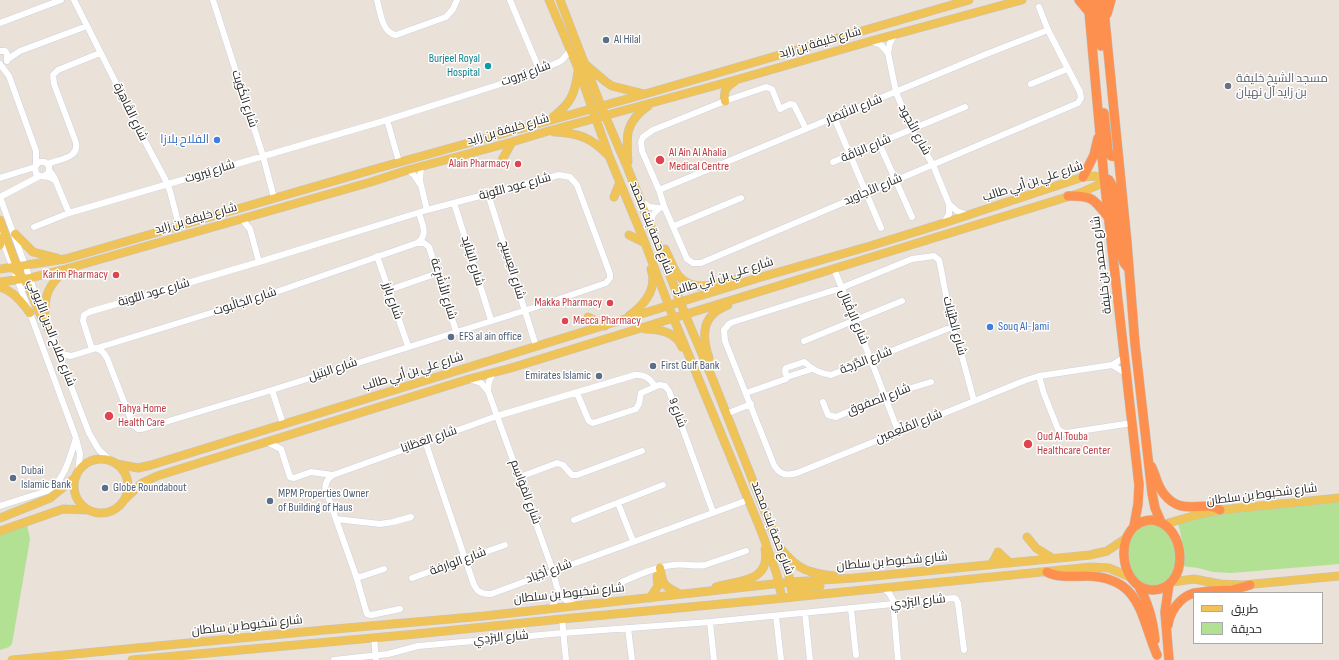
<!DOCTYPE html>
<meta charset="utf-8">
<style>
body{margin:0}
#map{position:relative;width:1339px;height:660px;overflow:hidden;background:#eae1d8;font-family:"Sofia Sans Condensed",Cairo,sans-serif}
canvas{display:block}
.legend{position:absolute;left:1193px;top:592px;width:130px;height:52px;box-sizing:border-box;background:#fff;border:1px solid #a9a9a9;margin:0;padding:5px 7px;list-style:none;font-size:12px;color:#272727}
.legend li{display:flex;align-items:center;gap:8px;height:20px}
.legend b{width:20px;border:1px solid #a9a9a9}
</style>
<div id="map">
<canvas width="1339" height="660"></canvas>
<ul class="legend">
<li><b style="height:5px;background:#f0c357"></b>طريق</li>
<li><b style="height:11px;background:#b2e193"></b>حديقة</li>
</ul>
</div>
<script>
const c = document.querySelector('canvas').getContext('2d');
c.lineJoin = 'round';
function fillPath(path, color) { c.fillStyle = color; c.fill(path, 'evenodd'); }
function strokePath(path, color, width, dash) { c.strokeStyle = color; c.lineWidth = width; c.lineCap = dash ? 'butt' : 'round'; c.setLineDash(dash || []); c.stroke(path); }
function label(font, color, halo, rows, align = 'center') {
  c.font = font + ' "Sofia Sans Condensed",Cairo,sans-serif'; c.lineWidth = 3; c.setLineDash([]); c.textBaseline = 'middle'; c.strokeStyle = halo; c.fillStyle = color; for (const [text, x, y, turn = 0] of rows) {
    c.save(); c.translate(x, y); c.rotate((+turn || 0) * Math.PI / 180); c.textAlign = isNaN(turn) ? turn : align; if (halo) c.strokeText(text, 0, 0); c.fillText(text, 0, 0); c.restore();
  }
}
const green = new Path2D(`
 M1339,500V564L1231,573L1213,572L1198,568L1182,566C1183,551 1183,536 1177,522L1193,516Z
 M1159,524L1172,538L1176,555L1174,572L1166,583L1151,586L1144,584L1134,576L1129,563L1128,546L1135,528L1140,525Z
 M27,525L30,539L12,644L9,647L0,650V535Z`);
const minor = new Path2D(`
 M74,0L124,99L132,117L165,179L170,191L179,226
 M213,0L263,156L274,198
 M377,0C380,11 382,33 396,35L446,17L453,9L457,0
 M510,0L539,69
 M0,23L61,0
 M895,34L890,43L888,53L896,92L909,124L933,165L949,204V214L944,223
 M871,41L881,45L888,53
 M0,51H5L7,54V61
 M8,59L20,51L87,26
 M0,64L9,76L36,151V164
 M1031,84L1067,69
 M834,117L881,228
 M387,120L399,162
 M806,129L794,105L790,104L780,109L772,89L766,87L725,101L653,130L643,137L641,142L642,151L659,190L664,206L687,259L693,263H701L1078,103L1081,98L1080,92L1048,30L1039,7
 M879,143L912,217
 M833,162L965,107
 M48,164C59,159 82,158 75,140L54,84L53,75L58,70L100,53
 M421,166L420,181L427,210
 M49,170L54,177L69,213
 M408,170L414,175L419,183
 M44,176L49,172V166L45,162H39L35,167L36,174L40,176L49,177L56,181
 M0,178L35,167
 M659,190L984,55L1048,30
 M488,194L536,346
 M0,197L38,301
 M0,197L40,176
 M641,201L649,207L659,208
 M454,203L491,320
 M949,204L957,211L967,215
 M241,218L250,229L259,262
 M650,224C652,214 656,209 664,206
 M674,226L741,198
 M34,227L69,213L387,120L526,76L559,62L562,60L570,51
 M0,234L30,313L76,438L80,454L78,473
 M417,243H424L429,247L456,331
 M377,256L408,346
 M834,269L871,360L898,431
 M389,290L438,273
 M47,324L89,433L99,450L112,462
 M804,341L902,301
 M92,349L83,321L84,315L89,312L259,262L427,210L559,175L570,177L577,185L610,274V278L606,283L533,308L272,390L142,429H138L133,425L107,358L103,352L96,348
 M58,353L71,356L250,301L417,243C429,235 422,224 419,213
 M1112,365L1127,374
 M1039,376L1044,394L1058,429L1062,432L1066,433L1132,423
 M787,377L812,369
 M469,379L481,383L488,391L553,571C557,589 557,598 577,606
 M272,390L283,424
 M488,391L489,382L493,373
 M577,393L588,419L589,421L593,423L636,409L639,404L641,393L659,385L665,386L669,391L713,512
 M746,393L786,379L787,377L785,371L786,368L804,362C808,364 808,366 812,368C817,372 825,374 831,375L952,327
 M974,401L959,345L952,327L940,264L939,260L934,256L912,259L841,288L733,322L729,324L724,330L725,341L774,465C780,475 786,476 797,473L1026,380L1039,376L1112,365L1125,357
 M823,402L828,415L836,417L885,396L931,382
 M726,414L751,404
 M425,441L474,585C478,593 483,594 491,594L748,500
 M267,442L281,449L290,477L294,478L311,472L333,475
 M520,477L557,463L563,465L572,475H577L642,451
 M618,503L633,541
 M0,506L47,491C64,483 71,454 76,438
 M336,519L380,524L393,522L411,517
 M574,520L663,485
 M384,569L360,577L356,576L326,491C324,484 327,479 333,475L497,416L635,375C645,374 650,379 655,386
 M356,576L367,614L371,615L400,609
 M412,578L505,545
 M622,582C638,575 656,567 673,565C684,563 694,567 705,565L746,551
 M883,588L889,593L893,600L898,660
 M551,608L555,601L558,593
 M851,609L856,655
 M805,613L810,660
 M776,616L781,660
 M562,619L566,660
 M710,622L714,660
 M628,628L632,660
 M374,638L376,660
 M334,660L388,654L418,646L563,633L710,622L954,598L956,599L958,603L964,650`);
const major = new Path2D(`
 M549,0L578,68L609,156L645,243L673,317L762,533L777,575L782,598
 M560,0L601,106L628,169L685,314L713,380L779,547L788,571L793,597
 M586,65L606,82L612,86L644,94
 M725,101C723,91 726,87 734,82
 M553,117C571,103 575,94 578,71
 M554,132C578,133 590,137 607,154
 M502,160L512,142
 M628,162C626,136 625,122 648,106
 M614,197L620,182
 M0,220L16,264L20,271
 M15,234L33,252L57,258
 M629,235L645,243
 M0,245L1,238
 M665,249C669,257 672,265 676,272C689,294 716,285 735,279
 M12,268C32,279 34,310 48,328
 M0,269L65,259L79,255L375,169L645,94L969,0
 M0,282L30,278L66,269L371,182L408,170L512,142L545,132L739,79L871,41L1022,0
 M0,287C13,291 22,302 30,313
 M629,316C644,305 658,289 651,269
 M588,317L605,326
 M45,318C44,295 48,286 65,270
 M645,329C659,329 676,332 682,347
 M709,358C701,334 702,315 728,305
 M74 486a27 27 0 1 1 54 0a27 27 0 1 1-54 0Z
 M117,464L138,468L151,465L758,278L870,246L944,223L1083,177C1091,176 1097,175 1104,178L1098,185L1080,193L511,368L469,379L157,476L142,483L125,499
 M0,518L50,498L76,477
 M1165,524L1200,514L1220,510L1339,498
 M0,531L63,509L88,510
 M1027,537L1036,548L1052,558
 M782,550C798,570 809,573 834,576
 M989,565L993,562L998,552L1010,563
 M660,568C663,586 664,586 680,594
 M1172,582L1194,579L1220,584L1243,585L1339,576
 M716,587C738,580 771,583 765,549
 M802,594L797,592L796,589L798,588L820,586
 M650,598L658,586L657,576
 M12,660L324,630L484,616L791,582L854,578L1090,555L1107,551L1125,539
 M132,660L416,634L562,619L774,599L1091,567L1109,568L1130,577`);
const highway = new Path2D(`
 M1079,0L1089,12
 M1088,0L1104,178L1139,485L1138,504L1134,526
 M1096,0L1101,46
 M1103,0L1127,243L1135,344L1152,493L1155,508L1161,522
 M1107,14L1111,0
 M1104,113L1108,151L1111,156L1118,157
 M1083,177L1094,155L1098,138
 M1104,178L1109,180L1113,187L1121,254L1124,263L1128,268
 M1068,196C1092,195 1094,199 1108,217
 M1151,466C1156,475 1157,486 1164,494C1183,518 1203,499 1220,510
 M1153,520C1188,526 1190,590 1152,590C1117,589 1112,520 1153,520Z
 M1047,572C1058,578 1074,576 1086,576C1141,577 1140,615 1157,655
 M1169,584L1165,612L1169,660
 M1138,585C1149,603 1153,620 1155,640
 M1195,593L1210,591L1232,590L1250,585
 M1168,625C1170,611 1180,597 1194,593`);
const markers = [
 [606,40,4,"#5c6f8a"],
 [488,66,4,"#0f9aa8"],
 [1228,86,4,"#6b7280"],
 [217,140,4,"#3f7fe0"],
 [660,160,5,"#e0444e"],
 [518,164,4,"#e0444e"],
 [116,275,4,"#e0444e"],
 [610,303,4,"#e0444e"],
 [565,321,4,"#e0444e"],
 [990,327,4,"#3f7fe0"],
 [451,337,4,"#5c6f8a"],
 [653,366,4,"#5c6f8a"],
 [599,376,4,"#5c6f8a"],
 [109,416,5,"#e0444e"],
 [1028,444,5,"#e0444e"],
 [13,478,4,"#5c6f8a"],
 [105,488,4,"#5c6f8a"],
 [270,501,4,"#5c6f8a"]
];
const serviceNames = [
 ["Al Hilal",614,40],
 ["EFS al ain office",459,337],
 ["First Gulf Bank",661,366],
 ["Emirates Islamic",591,376,"right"],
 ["Dubai",21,471],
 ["Islamic Bank",21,485],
 ["Globe Roundabout",113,488],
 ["MPM Properties Owner",278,494],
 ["of Building of Haus",278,508]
];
const streetNames = [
 ["شارع خليفة بن زايد",820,43,-16],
 ["شارع بَيروت",526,74,-20],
 ["شارع الكُوَيت",244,99,72],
 ["شارع الانْتِصَار",854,110,-22],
 ["شارع القَاهِرَة",130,112,64],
 ["شارع خليفة بن زايد",508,130,-16],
 ["شارع النُجود",914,130,62],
 ["شارع البَاقَة",866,149,-23],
 ["شارع بَيروت",210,172,-17],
 ["شارع علي بن أبي طالب",1033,182,-18],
 ["شارع عود التُّوبَة",515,187,-15],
 ["شارع الأجاويد",873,190,-23],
 ["شارع خليفة بن زايد",196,219,-16],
 ["شارع حصة بنت محمد",651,228,68],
 ["شارع البَنَايِد",472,261,73],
 ["شارع محمد بن خليفة",1102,265,-97],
 ["شارع العِسِيج",512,270,73],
 ["شارع علي بن أبي طالب",723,277,-17],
 ["شارع الأَشْرِعَة",443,289,73],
 ["شارع عود التُّوبَة",154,293,-16],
 ["شارع بارز",392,301,71],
 ["شارع الجَالْبوت",245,302,-18],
 ["شارع الإِقْبَال",853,317,67],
 ["شارع الطَيْبَات",954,326,75],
 ["شارع صلاح الدين الأيوبي",51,333,69],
 ["شارع الدَّرَجَة",866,361,-21],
 ["شارع البتيل",333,370,-18],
 ["شارع علي بن أبي طالب",413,372,-17],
 ["شارع الصفوق",879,400,-21],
 ["شارع 9",677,413,70],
 ["شارع المُنْعِمِين",909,427,-22],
 ["شارع العَطَايَا",429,440,-19],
 ["شارع المَوَاسِم",525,492,70],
 ["شارع شخبوط بن سلطان",1262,495,-7],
 ["شارع حصة بنت محمد",772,528,69],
 ["شارع الوارفة",458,562,-20],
 ["شارع شخبوط بن سلطان",892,562,-5],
 ["شارع أجْيَاد",549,572,-20],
 ["شارع شخبوط بن سلطان",569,594,-6],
 ["شارع البَرْدِي",918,602,-6],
 ["شارع شخبوط بن سلطان",247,626,-6],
 ["شارع البَرْدِي",501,638,-5]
];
const cultureNames = [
 ["Burjeel Royal",480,59],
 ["Hospital",480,73]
];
const worshipNames = [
 ["مسجد الشيخ خليفة",1236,79],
 ["بن زايد آل نهيان",1236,93]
];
const shopNames = [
 ["الفلاح بلازا",209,140],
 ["Souq Al-Jami",998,327,"left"]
];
const healthNames = [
 ["Al Ain Al Ahalia",669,153],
 ["Medical Centre",669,167],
 ["Alain Pharmacy",510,164,"right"],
 ["Karim Pharmacy",108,275,"right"],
 ["Makka Pharmacy",602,303,"right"],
 ["Mecca Pharmacy",573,321],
 ["Tahya Home",118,409],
 ["Health Care",118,423],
 ["Oud Al Touba",1037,437],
 ["Healthcare Center",1037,451]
];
fillPath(green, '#b2e193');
strokePath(minor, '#cdd2e0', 7);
strokePath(major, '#c3c3c3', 9);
strokePath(highway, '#c3c3c3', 10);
strokePath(minor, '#fff', 6);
strokePath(major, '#f0c357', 8);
strokePath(highway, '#fd904f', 9);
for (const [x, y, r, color] of markers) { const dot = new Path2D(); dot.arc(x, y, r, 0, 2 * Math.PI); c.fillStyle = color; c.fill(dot); strokePath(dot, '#fff', 1.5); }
label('12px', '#4e5e75', '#fff', serviceNames, 'left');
label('12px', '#272727', '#fff', streetNames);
label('12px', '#0d838f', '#fff', cultureNames, 'right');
label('12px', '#5b616d', '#fff', worshipNames, 'left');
label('12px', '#366cbe', '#fff', shopNames, 'right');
label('12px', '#be3a42', '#fff', healthNames, 'left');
</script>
